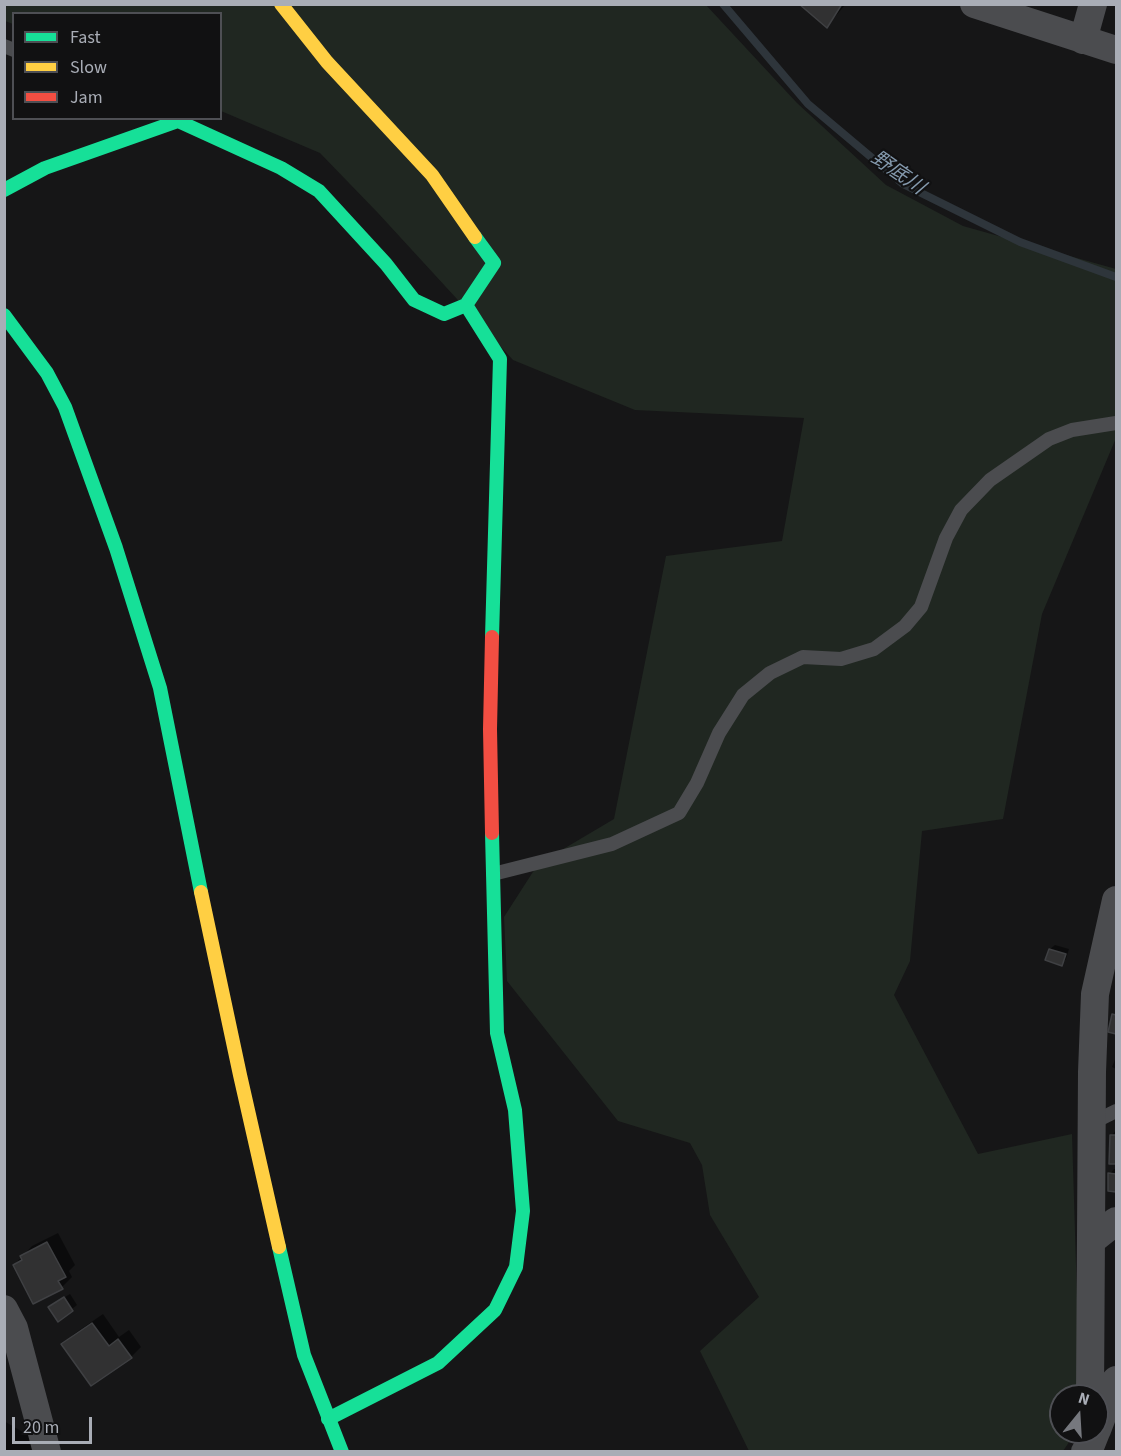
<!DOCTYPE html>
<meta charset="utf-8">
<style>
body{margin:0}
#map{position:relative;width:1121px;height:1456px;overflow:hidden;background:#161617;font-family:"Source Sans 3",sans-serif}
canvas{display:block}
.frame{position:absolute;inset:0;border:6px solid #a9adb6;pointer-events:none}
.legend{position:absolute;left:12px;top:12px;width:210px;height:108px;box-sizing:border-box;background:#111112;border:2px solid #4e4f54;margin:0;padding:8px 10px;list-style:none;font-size:18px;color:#a9adb6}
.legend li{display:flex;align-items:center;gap:12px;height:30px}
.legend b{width:30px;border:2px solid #4e4f54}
.north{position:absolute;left:1049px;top:1384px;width:60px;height:60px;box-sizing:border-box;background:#111112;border:2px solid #4e4f54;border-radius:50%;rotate:18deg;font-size:16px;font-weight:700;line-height:24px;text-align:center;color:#a9adb6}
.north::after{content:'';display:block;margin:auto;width:21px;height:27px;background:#76787e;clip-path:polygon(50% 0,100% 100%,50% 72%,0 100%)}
.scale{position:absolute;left:12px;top:1417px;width:80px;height:27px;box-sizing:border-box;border:3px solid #a9adb6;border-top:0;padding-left:8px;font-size:18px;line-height:21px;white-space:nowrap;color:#a9adb6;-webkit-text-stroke:4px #111112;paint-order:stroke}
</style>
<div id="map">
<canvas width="1121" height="1456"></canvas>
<div class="frame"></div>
<ul class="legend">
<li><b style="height:8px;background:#16e098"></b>Fast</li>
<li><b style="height:8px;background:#ffcf43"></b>Slow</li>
<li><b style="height:8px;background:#f24e42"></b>Jam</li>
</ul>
<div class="north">N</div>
<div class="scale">20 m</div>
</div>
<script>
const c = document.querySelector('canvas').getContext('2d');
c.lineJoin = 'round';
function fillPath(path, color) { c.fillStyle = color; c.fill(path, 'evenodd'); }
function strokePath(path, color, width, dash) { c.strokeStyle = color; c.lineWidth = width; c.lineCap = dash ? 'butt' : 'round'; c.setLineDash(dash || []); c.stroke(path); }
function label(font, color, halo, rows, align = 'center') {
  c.font = font + ' "Source Sans 3","Noto Sans JP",sans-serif'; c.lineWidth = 4.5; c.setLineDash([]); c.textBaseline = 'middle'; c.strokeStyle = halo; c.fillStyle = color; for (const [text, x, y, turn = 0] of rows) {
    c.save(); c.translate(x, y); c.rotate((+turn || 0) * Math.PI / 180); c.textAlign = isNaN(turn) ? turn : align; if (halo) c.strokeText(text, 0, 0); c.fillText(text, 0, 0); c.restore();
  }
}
const green = new Path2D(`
 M4,5H706L797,103L886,185L963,226L1116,269V438L1042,614L1003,819L922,831L910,961L894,995L978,1154L1072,1134L1080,1396H1061V1432H1076L1063,1451H749L700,1351L759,1297L710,1215L702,1165L690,1143L618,1121L507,981L504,917L538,864L614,819L666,556L782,541L804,418L635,410L513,360L378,213L320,153L221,111L220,14H14L13,24L5,21Z`);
const shadow = new Path2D(`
 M801,4H846L827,26Z
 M1055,945L1069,949L1066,959L1061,964L1047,959L1050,949Z
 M1116,1057V1069L1112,1067Z
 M1116,1130V1163H1110L1112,1135Z
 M1114,1169H1116V1190H1109L1110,1174Z
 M58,1233L75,1265L69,1271L72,1277L62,1287L14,1265L32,1246Z
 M70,1294L77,1305L58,1320L55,1303Z
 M103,1314L119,1337L129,1330L141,1347L131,1357L63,1344L74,1334Z
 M4,1421L50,1448L47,1452H4Z`);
const stream = new Path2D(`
 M723,4L808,104L903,184L1020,242L1116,277`);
const building = new Path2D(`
 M799,4H842L827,28Z
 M1049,949L1066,954L1062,966L1045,960Z
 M1112,1014L1116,1015V1034L1108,1032Z
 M1110,1135H1116V1164H1109Z
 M1108,1173L1116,1174V1192L1108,1191Z
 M47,1242L66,1277L58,1281L63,1289L33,1304L13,1265L22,1260L20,1256Z
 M64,1297L73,1311L58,1322L48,1307Z
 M92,1323L109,1346L118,1339L132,1358L91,1386L61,1344Z`);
const lane = new Path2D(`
 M4,46L14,50
 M493,874L612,844L679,813L697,783L719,733L743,695L770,673L803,657L841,659L874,649L905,626L921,607L946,538L961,510L990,480L1049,439L1072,430L1116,423
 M1092,1123L1116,1111`);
const street = new Path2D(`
 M974,4L1116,50
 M1083,40L1093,4
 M1091,1241L1116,1221
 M4,1309L14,1328L47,1452
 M1090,1396L1092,1072L1095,994L1116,900
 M1097,1430L1116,1380
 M1085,1452L1090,1447L1096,1432`);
const fast = new Path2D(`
 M4,190L45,168L178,121L281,168L319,191L386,264L414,300L444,314L466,305L494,263L475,237
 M466,305L500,359L492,637
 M4,315L47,373L65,407L116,548L160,688L201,892
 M279,1247L304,1355L342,1452
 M328,1419L438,1363L495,1310L516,1267L523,1211L515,1110L497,1033L492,833`);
const slow = new Path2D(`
 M281,4L327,62L432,175L475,237
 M201,892L240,1075L279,1247`);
const jam = new Path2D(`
 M492,833L490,729L492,637`);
const waterNames = [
 ["野底川",897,174,35]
];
fillPath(green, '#202721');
fillPath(shadow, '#0007');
strokePath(stream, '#2e353b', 8);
fillPath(building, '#313132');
strokePath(building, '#3f4043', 1.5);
strokePath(lane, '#4b4c4f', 14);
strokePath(street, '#4b4c4f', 28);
strokePath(fast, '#16e098', 14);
strokePath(slow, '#ffcf43', 14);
strokePath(jam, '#f24e42', 14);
label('italic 20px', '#8499ad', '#111112', waterNames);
</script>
